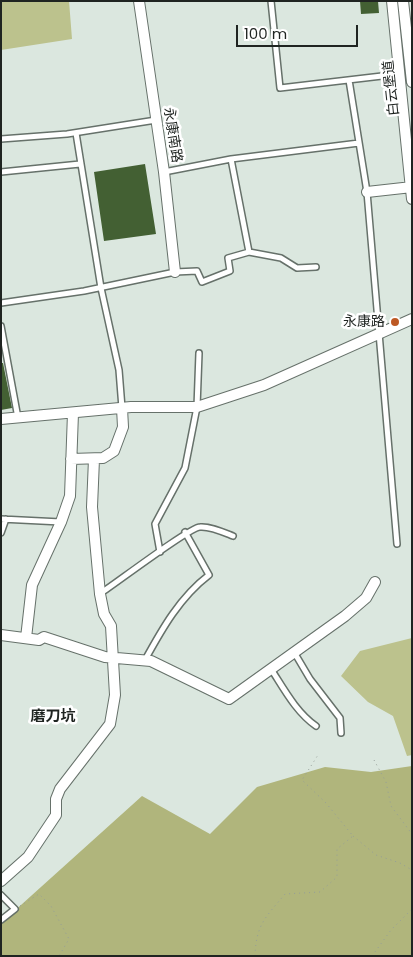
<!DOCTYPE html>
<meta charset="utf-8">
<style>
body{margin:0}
#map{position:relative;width:413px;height:957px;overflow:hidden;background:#dbe7df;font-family:Poppins,sans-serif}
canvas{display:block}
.frame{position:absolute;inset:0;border:2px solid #1f2421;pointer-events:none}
.scale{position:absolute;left:236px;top:25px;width:122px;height:22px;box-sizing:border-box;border:2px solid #1f2421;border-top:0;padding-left:6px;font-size:15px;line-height:18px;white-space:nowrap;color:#1f2421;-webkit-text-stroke:4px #fff;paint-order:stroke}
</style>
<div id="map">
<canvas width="413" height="957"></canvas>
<div class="frame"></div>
<div class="scale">100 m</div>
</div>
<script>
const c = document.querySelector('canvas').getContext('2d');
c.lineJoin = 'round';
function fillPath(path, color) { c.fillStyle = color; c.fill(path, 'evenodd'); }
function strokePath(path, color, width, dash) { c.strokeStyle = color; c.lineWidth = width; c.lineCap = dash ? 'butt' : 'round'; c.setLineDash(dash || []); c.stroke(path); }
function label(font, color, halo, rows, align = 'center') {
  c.font = font + ' Poppins,"Noto Sans SC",sans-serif'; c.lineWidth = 5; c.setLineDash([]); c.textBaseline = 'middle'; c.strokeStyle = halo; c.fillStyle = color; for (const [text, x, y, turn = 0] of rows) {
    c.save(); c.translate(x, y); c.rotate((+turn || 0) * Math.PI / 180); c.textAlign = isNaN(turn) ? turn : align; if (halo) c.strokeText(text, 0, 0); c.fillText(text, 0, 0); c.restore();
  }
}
const green = new Path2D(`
 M1,1H69L72,39L1,50Z
 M412,638V755L407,756L393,716L368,702L341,676L360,651Z`);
const forest = new Path2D(`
 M412,766V956H1V923L142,796L210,834L257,787L325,767L371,772Z`);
const building = new Path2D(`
 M360,1H378L379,13L361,14Z
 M145,164L156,234L104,241L94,172Z
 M1,363H3L12,408L1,410Z`);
const path = new Path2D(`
 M374,760L386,782L391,806L412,834
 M353,836L376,855L400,863L412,870
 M20,906L39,894L51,906L69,939L59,956
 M255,956C256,924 266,917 285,894L320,892L337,877V849L353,836L326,803L302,780L318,755
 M372,956L391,930L412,909`);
const lane = new Path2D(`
 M271,1L280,88L399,74
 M349,80L367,192L397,544
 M76,133L101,288L119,370L122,408
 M1,139L67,134L156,120
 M231,159L249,252
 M1,172L80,164
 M164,172L231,159L359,143
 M1,303L84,291L175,272L197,271L202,282L230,271L228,258L249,252L281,258L297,268L316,267
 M1,326L18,418
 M1,519L61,522
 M1,533L6,519
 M160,552L155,524L185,468L197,407L199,353
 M101,593C115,584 190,527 200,527C210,526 223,532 233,536
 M294,652L310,679L340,718L341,733
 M145,660C162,629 180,597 209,575L185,532
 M271,669C284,689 296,712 316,726
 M1,895L15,909L1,920`);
const street = new Path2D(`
 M139,1L164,172L175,272
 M392,1L412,199
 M403,1L412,82
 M367,192L412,187
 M1,419L131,407H197L264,385L412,319
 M71,459L103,458L114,451L123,427L122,408
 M1,635L39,640L44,637L105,657L151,661L229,699L345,616L366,598L375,582
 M26,638L32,585L61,522L70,496L73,413
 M1,881L28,857L56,815V799L60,789L110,724L115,695L111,626L104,614L100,594L92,507L94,459`);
const markers = [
 [395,322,5,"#bd5924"]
];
const streetNames = [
 ["白云堡道",392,88,-96],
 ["永康南路",172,135,81]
];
const poiNames = [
 ["永康路",385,322]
];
const neighbourhoodNames = [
 ["磨刀坑",53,717]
];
fillPath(green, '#bcc28d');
fillPath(forest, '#b0b57c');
fillPath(building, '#436033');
strokePath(lane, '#66716a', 8);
strokePath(street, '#66716a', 12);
strokePath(path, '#959e98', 1, [1, 4]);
strokePath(lane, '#fff', 5);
strokePath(street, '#fff', 10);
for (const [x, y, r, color] of markers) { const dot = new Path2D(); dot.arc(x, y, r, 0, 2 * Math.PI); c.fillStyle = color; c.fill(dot); strokePath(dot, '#fff', 2); }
label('14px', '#1f2421', '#fff', streetNames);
label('14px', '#1f2421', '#fff', poiNames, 'right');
label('bold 15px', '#1f2421', '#fff', neighbourhoodNames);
</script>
